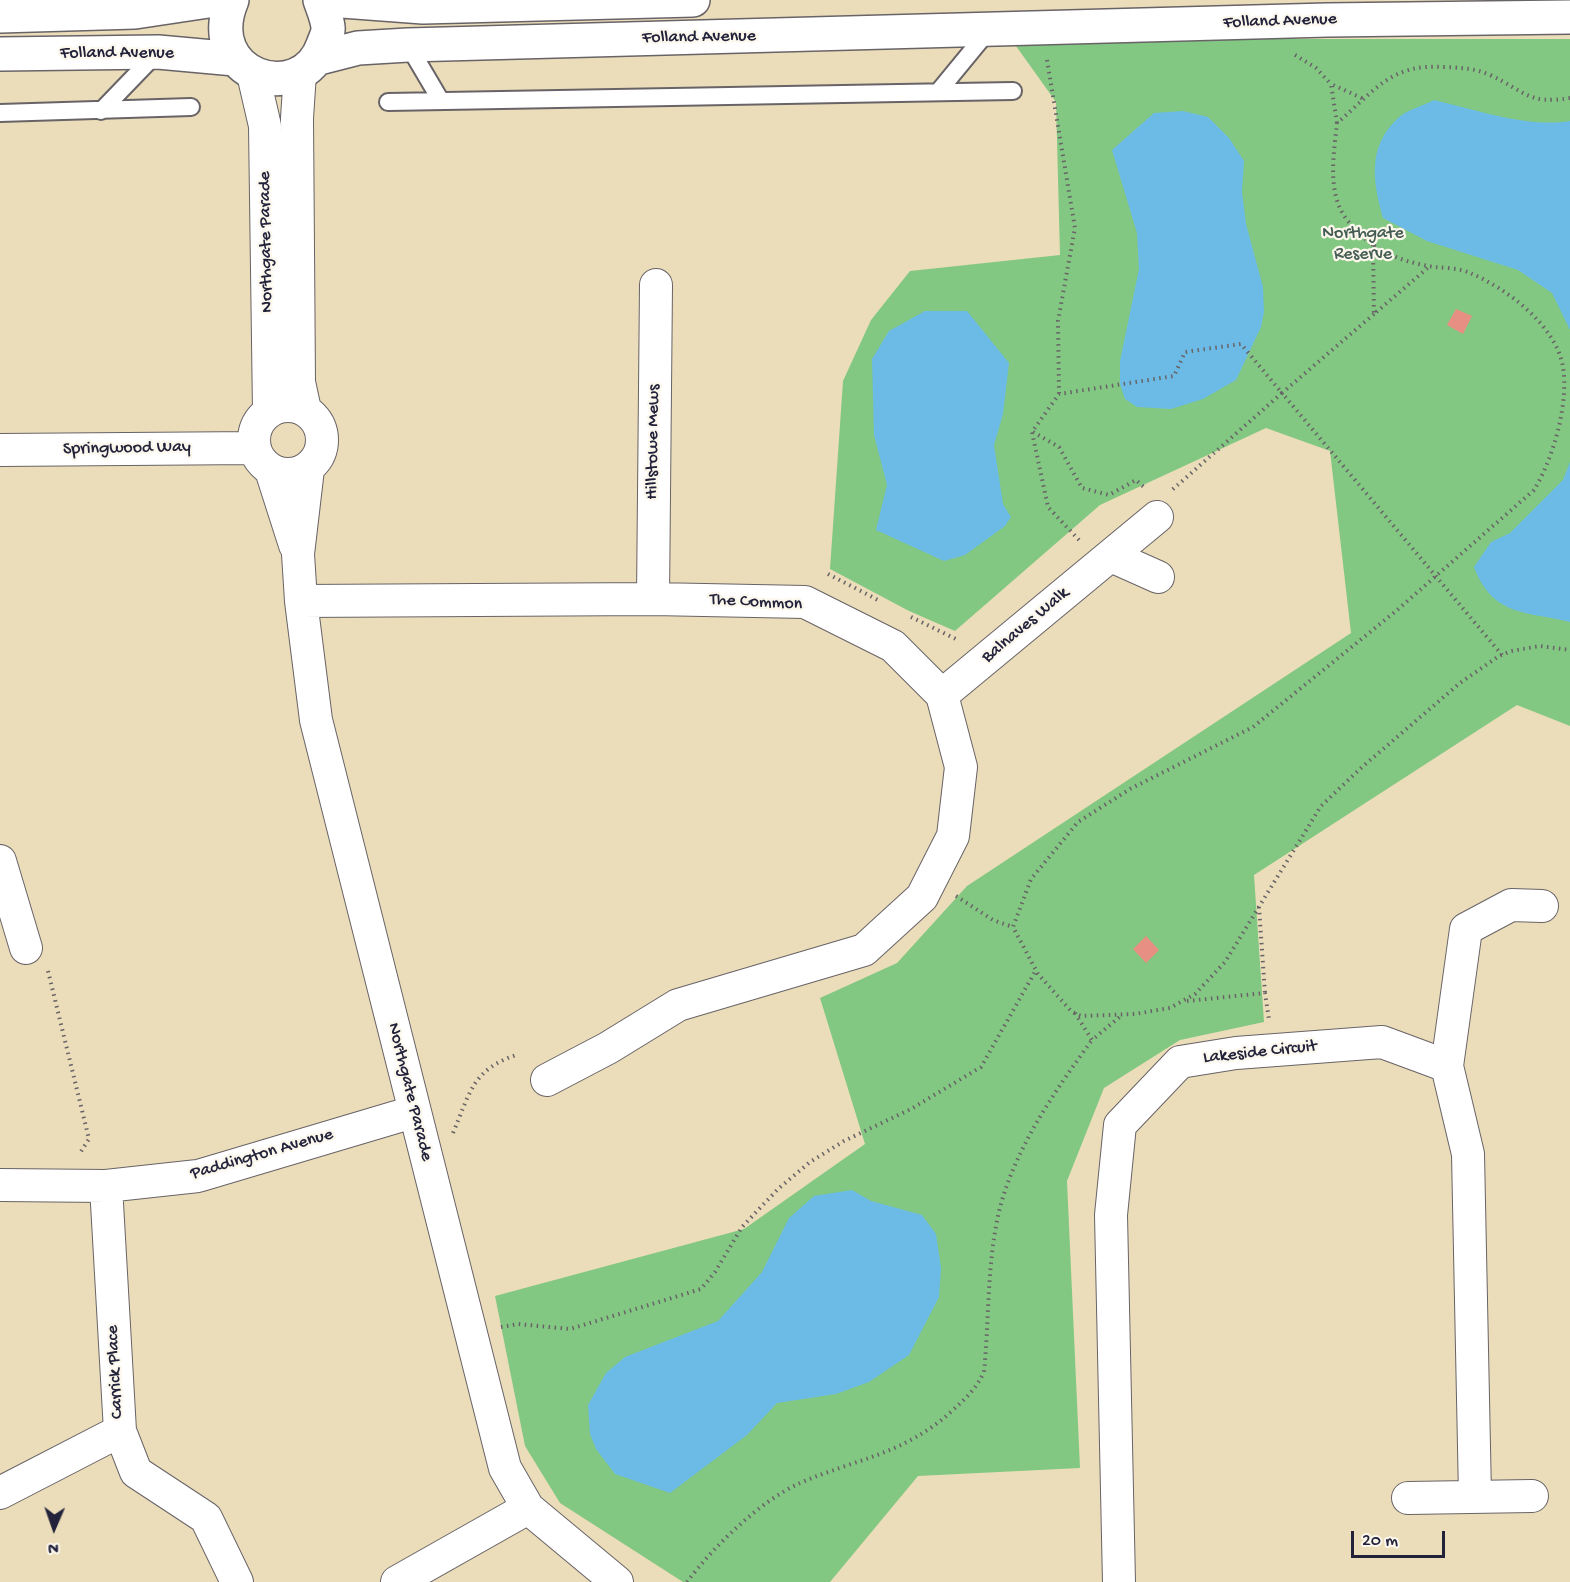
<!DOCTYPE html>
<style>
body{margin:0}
#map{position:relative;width:1570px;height:1582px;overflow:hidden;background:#ebddb9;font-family:"Gochi Hand",sans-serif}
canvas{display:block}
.north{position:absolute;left:24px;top:1498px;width:60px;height:60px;-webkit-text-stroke:4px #fbf7ec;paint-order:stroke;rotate:182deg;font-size:16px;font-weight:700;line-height:24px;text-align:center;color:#22223b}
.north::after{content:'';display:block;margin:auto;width:21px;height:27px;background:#22223b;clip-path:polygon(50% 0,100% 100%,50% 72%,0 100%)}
.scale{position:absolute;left:1351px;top:1531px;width:94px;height:27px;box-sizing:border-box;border:3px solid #22223b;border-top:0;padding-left:8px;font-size:18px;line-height:21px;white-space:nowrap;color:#22223b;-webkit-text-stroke:4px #fbf7ec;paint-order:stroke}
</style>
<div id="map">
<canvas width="1570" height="1582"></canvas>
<div class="north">N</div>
<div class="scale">20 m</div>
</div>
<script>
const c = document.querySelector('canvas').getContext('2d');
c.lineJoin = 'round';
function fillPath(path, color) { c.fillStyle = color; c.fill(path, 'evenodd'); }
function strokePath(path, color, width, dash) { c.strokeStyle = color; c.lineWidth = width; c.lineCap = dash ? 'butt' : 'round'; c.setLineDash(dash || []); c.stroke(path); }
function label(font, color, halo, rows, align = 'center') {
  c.font = font + ' "Gochi Hand",sans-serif'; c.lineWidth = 4.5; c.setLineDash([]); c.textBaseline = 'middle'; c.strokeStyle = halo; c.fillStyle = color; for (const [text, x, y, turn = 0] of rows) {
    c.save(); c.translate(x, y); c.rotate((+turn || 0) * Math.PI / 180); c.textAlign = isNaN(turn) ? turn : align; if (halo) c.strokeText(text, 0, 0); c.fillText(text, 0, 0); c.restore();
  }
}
const green = new Path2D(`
 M1011,39H1570V726L1517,705L1254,875L1264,1022L1180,1040L1104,1088L1067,1181L1080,1468L918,1476L830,1582H683L560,1503L525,1446L495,1296L744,1229L865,1144L820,998L897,963L967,886L1351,633L1330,451L1266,428L1100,505L955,631L909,611L830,569L843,381L871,320L910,271L1060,255L1056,102Z`);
const water = new Path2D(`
 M1434,100C1477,110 1527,128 1570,121V330L1552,293L1518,270L1427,241L1383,218C1373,182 1367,148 1397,119C1406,110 1423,106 1434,100Z
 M1183,111L1208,117L1229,138L1244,161L1242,192L1246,224L1263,287L1264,312L1261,327L1236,380L1203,399L1171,409L1137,407L1125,399L1120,384V361L1139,269L1137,233L1112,150L1154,113Z
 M925,311H967L1009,363L1003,414L994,445L1003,504L1011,517L1005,526L965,555L944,561L876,530L887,485L874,435L872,359L889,331Z
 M1570,462V622C1526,611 1493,617 1474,567L1491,542L1510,533L1563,480Z
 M852,1190L871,1201L922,1215L936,1234L941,1268L939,1297L909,1355L869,1382L836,1394L777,1403L747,1435L670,1493L615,1474L596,1449L590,1434L588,1405L606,1373L625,1357L718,1321L762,1272L789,1218L814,1196Z`);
const building = new Path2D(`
 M1456,309L1472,316L1463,334L1447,325Z
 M1146,936L1159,950L1146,963L1133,949Z`);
const path = new Path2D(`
 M1295,55L1316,68L1331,84
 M1047,60L1075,228L1058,321L1059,394
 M1570,98C1528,105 1525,91 1490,75C1475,68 1461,68 1445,67C1390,63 1375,91 1337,123C1334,153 1327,191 1345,217C1368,249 1397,261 1434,267C1445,268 1459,268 1470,273C1506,288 1556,325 1563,367C1569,404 1553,459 1534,490L1396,611L1253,727L1130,789L1078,822L1031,879L1013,927L1038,974L1072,1012L1081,1016L1135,1014L1170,1008L1195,994L1225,962L1321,806L1361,768L1460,683L1499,656L1511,651L1540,646L1570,650
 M1337,123L1331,84L1364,99
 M1373,245L1374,314L1430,266
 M1374,314L1282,393L1502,655
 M1033,432L1059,447L1082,488L1109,495L1136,480L1146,489
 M1079,540L1048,507L1032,432L1059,394L1174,376L1185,352L1241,344L1282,393L1172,490
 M828,574L878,600
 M911,617L958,640
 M956,896L993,920L1013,927
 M1259,907L1265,993
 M48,971L89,1139L80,1153
 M1187,1001L1265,993L1269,1020
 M1075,1013L1092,1040L1122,1015
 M453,1133C470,1093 472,1070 516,1055
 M501,1327L518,1324L570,1329L701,1289L715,1272L742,1227L778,1189L810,1162L844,1141L911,1109L981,1067L1036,970
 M687,1582C713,1547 760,1501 800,1483C858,1458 903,1455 952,1411C966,1398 976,1389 984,1372C989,1322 987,1271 997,1221C1009,1157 1054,1092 1092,1040`);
const service = new Path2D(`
 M408,45L441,101
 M938,92L989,30
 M388,102L1013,91
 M101,111L156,54
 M0,113L191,107`);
const minor = new Path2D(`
 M300,73L297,118L299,382L305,410
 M253,74L265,126L269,412
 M254 440a34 34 0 1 1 68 0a34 34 0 1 1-68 0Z
 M0,450L254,448
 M308,469L298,554L301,601L316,720L505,1468L528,1508L617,1582
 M271,470L295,545
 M1111,556L1158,577
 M653,599L656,285
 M301,601L653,599L805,602L893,646L942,695L961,767L953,836L922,897L864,950L678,1005L608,1048L547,1080
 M942,695L1157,517
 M0,861L26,948
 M1447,1066L1466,929L1511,905L1542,906
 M0,1185L106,1186L198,1176L413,1112
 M106,1186L120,1431L136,1472L206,1518L237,1582
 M0,1493L120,1431
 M1408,1498L1532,1496
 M397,1582L528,1508
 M1119,1582L1111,1215L1120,1125L1180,1062L1236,1053L1382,1042L1447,1066L1468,1154L1475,1496`);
const tertiary = new Path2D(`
 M232,0C200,76 301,108 323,45C325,39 329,32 328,27C327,18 323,9 320,0
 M329,0L423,7L693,0
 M0,16L135,12L215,0
 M0,54L158,52L235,59
 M319,58L358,48L408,45L1327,20L1570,17`);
const streetNames = [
 ["Folland Avenue",1280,22,-2],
 ["Folland Avenue",699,38,-1],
 ["Folland Avenue",117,54],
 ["Northgate Parade",267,242,-91],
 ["Hillstowe Mews",654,442,-89],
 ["Springwood Way",127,449,-1],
 ["The Common",756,603,3],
 ["Balnaves Walk",1026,626,-40],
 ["Lakeside Circuit",1260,1053,-6],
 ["Northgate Parade",409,1092,76],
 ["Paddington Avenue",262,1155,-16],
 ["Carrick Place",116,1372,-93]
];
const parkNames = [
 ["Northgate",1363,234],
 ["Reserve",1363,255]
];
fillPath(green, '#83c882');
fillPath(water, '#6bbbe6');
fillPath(building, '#e68f82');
strokePath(service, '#686367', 20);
strokePath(minor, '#686367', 34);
strokePath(tertiary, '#686367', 36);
strokePath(path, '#686367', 4, [1.5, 4.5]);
strokePath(service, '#fff', 16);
strokePath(minor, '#fff', 32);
strokePath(tertiary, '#fff', 33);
label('18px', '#22223b', '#fbf7ec', streetNames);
label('18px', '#445c54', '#fbf7ec', parkNames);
</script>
